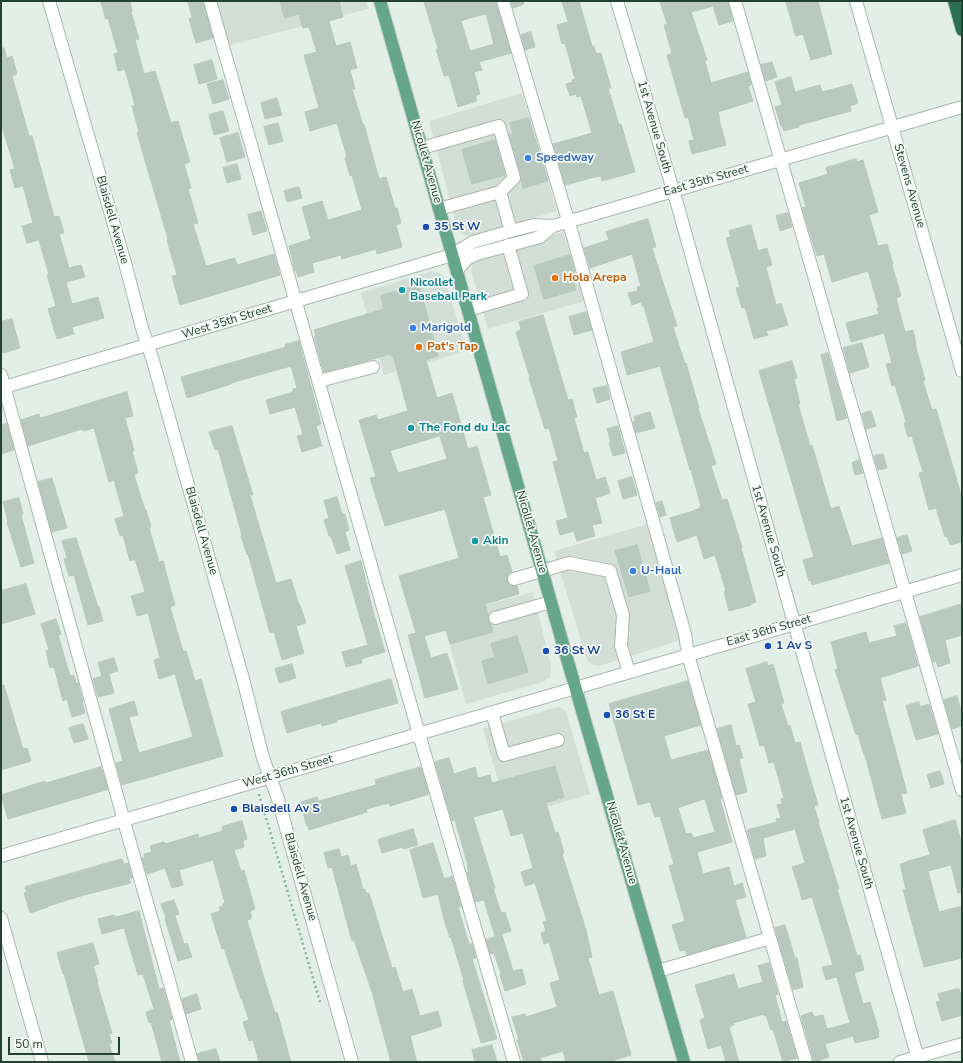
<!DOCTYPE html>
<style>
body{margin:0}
#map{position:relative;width:963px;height:1063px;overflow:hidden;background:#e4eee8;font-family:"Nunito Sans",sans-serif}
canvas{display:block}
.frame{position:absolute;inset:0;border:2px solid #224133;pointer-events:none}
.scale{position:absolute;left:8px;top:1037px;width:112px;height:18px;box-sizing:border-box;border:2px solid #224133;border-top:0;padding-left:5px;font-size:12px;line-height:14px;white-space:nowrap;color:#224133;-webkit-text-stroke:3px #f5faf7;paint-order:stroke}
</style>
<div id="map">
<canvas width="963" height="1063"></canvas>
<div class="frame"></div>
<div class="scale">50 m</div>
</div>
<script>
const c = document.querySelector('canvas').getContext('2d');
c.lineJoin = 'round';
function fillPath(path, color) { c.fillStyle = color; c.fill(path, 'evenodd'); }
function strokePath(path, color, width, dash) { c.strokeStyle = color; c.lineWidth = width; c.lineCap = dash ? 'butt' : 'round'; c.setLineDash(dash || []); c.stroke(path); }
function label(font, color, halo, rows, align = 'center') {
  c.font = font + ' "Nunito Sans",sans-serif'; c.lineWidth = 3.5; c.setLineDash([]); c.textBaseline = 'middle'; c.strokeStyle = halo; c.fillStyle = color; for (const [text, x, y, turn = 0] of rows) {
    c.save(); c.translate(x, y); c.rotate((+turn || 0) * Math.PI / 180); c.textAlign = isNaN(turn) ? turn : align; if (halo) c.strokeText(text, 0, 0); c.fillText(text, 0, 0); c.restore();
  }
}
const built = new Path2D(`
 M213,1H366L368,9L227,46Z
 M522,93L557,211L472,236L463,235L458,230L429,121Z
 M563,232L584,301L488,329L471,270L473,263L479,257Z
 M432,271L439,273L444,277L467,351L384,375L361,293Z
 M648,524L681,640L599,666L592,665L587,660L554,551Z
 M533,592L551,666L550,677L542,682L466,704L442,617Z
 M557,707L562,708L566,712L590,794L509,818L483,729Z`);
const building = new Path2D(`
 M101,1H130L132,11L131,12L139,39L135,40L144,74L155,71L171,123L178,121L190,162L184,164L191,188L188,189L198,223L193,224L206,266L235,258L237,265L274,254L280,275L180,305L172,276L177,275L167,240L168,239L137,133L139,132L132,106L135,105L125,69L118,71L114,54L118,53L108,18L106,19Z
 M188,1H203L213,38L196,43L189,19L192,18Z
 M280,1H339L343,17L329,21L336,46L350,42L357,68L350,70L355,89H352L363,125L364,124L379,179L386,177L395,208H397L401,223L396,225L402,247L377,254L376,249L342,259L341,255L312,263L314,272L298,277L296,270L295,271L289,246L311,239L302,207L322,201L328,220L362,210L352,175L350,176L345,158L347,157L337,123L310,131L305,112L319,108L304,55L317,52L309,27L303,28L299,14L285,18Z
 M424,1H496L511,53L479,62L482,70L474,72L480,94L475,96L477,101L458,107L449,75L444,76L436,49H438ZM486,14L494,44L470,51L461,21Z
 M511,1H523L524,4L513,8Z
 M562,1H579L592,46H594L596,54L601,53L611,88H608L619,125L621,124L635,172L602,181L601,176L595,177L565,185L553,144L592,133L581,96L577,97L576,94L570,96L566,84L573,82L572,80L575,79L565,43L562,44L557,25L568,22Z
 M660,1H728L733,21L719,25L713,6L691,12L707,60L705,61L711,83L748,72L751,85L748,86L753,101L718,112L720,119H719L726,145L692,154L689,141L694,140L688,117L685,118L667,55L672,54L664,25L667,24Z
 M786,1H818L832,54L811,60L803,34L796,36Z
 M531,32L535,47L525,50L521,35Z
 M1,48H4L7,58L12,56L17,74L12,76L29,136H32L54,217L59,216L64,233L59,234L69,268L81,265L85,277L66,282L72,304L98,297L104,318L72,327L74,334L57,339L48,309L56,306L47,275H49L39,240L27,243L22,226L33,223L23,186L15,188L10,170L15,169L1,123Z
 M212,60L217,79L199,84L194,65Z
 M772,62L777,77L766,81L761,65Z
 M791,77L795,92L820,85L822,92L852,84L858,103L850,106L851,111L799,125V127L784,131L782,125L781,126L775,107L782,105L775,82Z
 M223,80L229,99L213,104L207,84Z
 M277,98L282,115L265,119L261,103Z
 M223,111L229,131L214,135L209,115Z
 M529,118L548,181L523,188L521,176L509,135L513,134L510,123Z
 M278,123L283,141L269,145L264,127Z
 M238,133L245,157L227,162L220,138Z
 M495,140L505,175L472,184L462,150Z
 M856,159L857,162L863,160L878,212L869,215L878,246L887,244L893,264L892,265L901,296L896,298L905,332L913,330L916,343L915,344L925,380L923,381L932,410L936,409L962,498V542L950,545L947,536L945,537L936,508L929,510L919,473L923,472L912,436L908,437L904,423L906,422L895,385L892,386L886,364L892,363L884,333L851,342L846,323L879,314L877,308H879L868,271L832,282L824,254L817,256L802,208L806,207L799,183L828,174L826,168Z
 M237,164L241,179L227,183L223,168Z
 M299,187L302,198L287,202L284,191Z
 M261,211L267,231L253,235L248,215Z
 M788,213L792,227L780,231L776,216Z
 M648,219L656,247L652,248L677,326L673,327L685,364L686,363L699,408H698L716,464L711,466L722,500L727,499L742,547L741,548L756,602L751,604V605L729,611L724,592L726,591L715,555L704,559L697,535L677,542L670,518L693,511L700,508V506H701L691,470H690L660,366L627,375L621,352L654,342L644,306H642L641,302L632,305L628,293L638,291L637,287L641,286L632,254L590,268L584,248L609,240L606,232Z
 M751,225L758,251L767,248L772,265L766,267L776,305L781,303L788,325L766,331L768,335L754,339L745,307L742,308L736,288L740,287L726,238L731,237L729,231Z
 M570,255L575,272L571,274L576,290L544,299L534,266Z
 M419,285L438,356L426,360L437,398L452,393L468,449L477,446L491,495L483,497L500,557L507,555L512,572L508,574L507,578V581L512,586H517L519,594L485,604L488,615V620L491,624L493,632L450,644L446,630L424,636L431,658L447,653L458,689L425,698L408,635L416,633L399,576L459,558L445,509L385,526L370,478L376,477L359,420L376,415L378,420L408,411L393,356H391V354L324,372L314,337H316L314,330L384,309L381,296ZM440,436L447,459L398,473L390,451Z
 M586,312L592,330L574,335L569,317Z
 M543,315L568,400L572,399L577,417L574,418L584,453L588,452L596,480L605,477L610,493L595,498L602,523L592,525L595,536L577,541L574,531L560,535L556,521L568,518L553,462L558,461L549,428L545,429L529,378H530L516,332L521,330L519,322Z
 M12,319L20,348L3,353L1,344V322Z
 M299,341L321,424L316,426L322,446L302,452L297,436L303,435L295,407L270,414L266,400L293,392V389L297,388L291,366L231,383V384L187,398L181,377L286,347L285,345Z
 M862,343L869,367L850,373L843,348Z
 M828,353L847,418L837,421L821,355Z
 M792,361L797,378L794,379L800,404H798L810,446L812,445L831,509L839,506L852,546L882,538L889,563L812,585L811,580L809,581L803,560L814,557L759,371Z
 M607,386L610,399L597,403L593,389Z
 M127,392L133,416L125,418L134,451H132L138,473L134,475L145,510H146L151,527L149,528L159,562L163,561L168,580L175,605L170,607L183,651H186L195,681L201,679L223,756L122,785L116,763L123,761L109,709L134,701L138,715L129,717L139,753L193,737L175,674L159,679L154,660L160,658L148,613L137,616L131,596L145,592L135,559L130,561L123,535L120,536L115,519L124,516L114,480L109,482L94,428L83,431L82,429L28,446L21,420L39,414L40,418Z
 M871,411L876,426L866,429L862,414Z
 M650,412L655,428L636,433L633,422L635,421L634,417Z
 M7,424L14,450L1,454V425Z
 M232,426L253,495H250L276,583L291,579L299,605H300L306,623L296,626L304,653L282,660L274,632L270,633L248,554L247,555L241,536L242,535L218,449L215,450L209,432Z
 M618,426L625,453L613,456L609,443L611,442L607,429Z
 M883,454L887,468L878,470L874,456Z
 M859,460L863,473L855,475L852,463Z
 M632,477L637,495L623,499L618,481Z
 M52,478L67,528L52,532L38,482Z
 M337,497L342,514H345L349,530L345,532L350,550L337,554L331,536H329L324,520L329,518L324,501Z
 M19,498L23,514L21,515L34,563L21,567L7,522L8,521L3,502Z
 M662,501L666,515L660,517L656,503Z
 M907,535L912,551L902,554L897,538Z
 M76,538L98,607H99L103,621L88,625L74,575L69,576L64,559L67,558L62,541Z
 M637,545L650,591L629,597L615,551Z
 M361,561L373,611L385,652L361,659L362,663L346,667L342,652L368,645L345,566Z
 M26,584L35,614L1,624V591Z
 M962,604V635L945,640L950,663L938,667L936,661L933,662L920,617Z
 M56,619L61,634L58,635L70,676L74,675L76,683H78L83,702H82L85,713L72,717L67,699L63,701L54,667L50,668L46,651L49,650L41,624Z
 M906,623L918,666L880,678L886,700L882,701L907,793L901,794L906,813L882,819L865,755H864L858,734L856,735L840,685L835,670L838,669L831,642L866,632L869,643L897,636L894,626Z
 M517,636L528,672L488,684L482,661L495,657L491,644Z
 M114,658L118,671L102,676L98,663Z
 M767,662L768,666L773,664L784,703L781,704L788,726L790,725L795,743L800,742L806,764L818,805L814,806L819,822H818L839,889H837L857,956L860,955L864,970L854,973L863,1004L870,1002L879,1032H878L879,1037L877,1038L855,1043L853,1036L825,1044L829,1057L814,1062L801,1016L812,1012L814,1017L823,1015L827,1029L850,1023L837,978L836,977L826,980L822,967L833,965L812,897L802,900L798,885L792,867L805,863L795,829L763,838L766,856L755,859L747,830L777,822L776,819L781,818L777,805L782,804L781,799L784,798L774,762L769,763L764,745L760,746L748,704L756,702L746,669Z
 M292,664L296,678L279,683L275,669Z
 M109,674L114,693L98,697L93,679Z
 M391,679L398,703L337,720V722L322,726L321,723L287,733L281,712Z
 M688,681L701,725L664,736L671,760L708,750L722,798L720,799L732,842L697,852L703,874L729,867L734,886L742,883L746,897L735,900L746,937L687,955L685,950L680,951L672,925L685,921L669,866L674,864L660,816L655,817L650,802L638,805L609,704ZM705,799L715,832L693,838L691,833L686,834L685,831L678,808Z
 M1,685H4L23,749L27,748L31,761L1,770Z
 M957,696L962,714V726L952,729L944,700Z
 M919,702L920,707L929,704L938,734L916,740L906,706Z
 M83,724L88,739L74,743L69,728Z
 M731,725L736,746L739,745L743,758L739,759L747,792L736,795L717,729Z
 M449,758L454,774L475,767L478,778L490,775L492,783L555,766L564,797L546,803L555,833L558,832L564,853L562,854L586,930L592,957L588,958L599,995L613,991L631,1055L608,1062H566L563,1051L540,1058L542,1062H524L517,1040H519L512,1017L525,1014L526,1017L557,1007L550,983L560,980L549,942L544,944L541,933L546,931L543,922L547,921L535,883L525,886L521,872L533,868L523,833L511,836L503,809L473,817L495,888H493L501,913L505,912L511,931L495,936L484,900L475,902L467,872H469L467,867L468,866L455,820L452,821L435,762Z
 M101,767L108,789L106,790L8,819L1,795L45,781V783Z
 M421,767L429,794L390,806L389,803L366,809L367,812L309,830L308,826H307L301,806H302L301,802L317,797L318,801H319L376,785L375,780Z
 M940,771L944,784L931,788L927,775Z
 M955,820L962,844V893H958L951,865L928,871L939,912L962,906V958L924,967L903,890L906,889L900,864L908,862V861L930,855L923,830Z
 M242,821L247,839L243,841L244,847L234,850L241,871L244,870L255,909L250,911L252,917H250L251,919L247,920L264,978L275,1013L277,1012L291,1062H259L253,1040L249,1041L243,1022L249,1020L242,999H241L224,948L222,949L211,914L220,911L219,907L223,906V903H225L213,860L179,870L183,885L172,888L165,868L147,874L142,858H145L144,854L152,852L150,846L164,842L165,844L198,834L199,838L223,831L222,827Z
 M413,829L418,845L403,849V847L382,853L378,840Z
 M433,843L444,879L452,876L461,906L458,907L469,944H472L476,958L472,959L497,1039L481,1043L463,981L464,980L451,937L450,938L445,923L438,894L423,898L410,850Z
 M339,849L341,857L348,855L351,866L356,864L363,890L365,889L366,893H369L392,968L395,967L403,992L412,989L420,1016L438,1011L442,1026L410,1036L417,1062H391L372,992L354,940L352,941L332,867L328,868L324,853Z
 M122,859L124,864L128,863L132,878L129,879L131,883L84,895L48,906V907L30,913L24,893L27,892L25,887Z
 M174,900L179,914L166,918L161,904Z
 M139,911L159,989L163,988L172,1019L169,1020L180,1062H162L151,1022L149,1023L146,1012L154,1009L143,974L138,975L124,928L102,934L98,919L114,915L115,917Z
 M175,916L184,944L187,943L192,957L178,961L165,919Z
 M785,925L795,958H797L803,987L793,990L775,928Z
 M502,935L513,971L522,969L526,984L505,991L500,975L501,974L494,953L490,954L486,940Z
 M93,943L99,964L93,966L98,982L97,983L112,1033L109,1034L112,1043L109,1044L115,1062H89L64,974H63L57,953Z
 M769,963L778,994L775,995L782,1022L786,1021L797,1058L783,1062L773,1029L771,1030L766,1015L764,1016V1014L733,1023L734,1025L729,1027L739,1062H726L721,1045L708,1049L700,1020L705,1018L695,985L734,974L738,989L763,982L758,966Z
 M956,989H959L962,998V1010H960L962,1015L942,1021L936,1002L940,1001L938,994Z
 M197,994L201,1009L186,1014L182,999Z
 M492,1045L497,1062H475L472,1050Z
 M216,1049L220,1062H199L197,1054Z`);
const path = new Path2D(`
 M259,794L320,1002`);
const minor = new Path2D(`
 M49,1L125,263L142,328L153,361L243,679L263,758L277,796L352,1062
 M210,1L419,734L514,1062
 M503,1L573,237L685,634L688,655L806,1062
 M617,1L678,207L789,605L919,1062
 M735,1L962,790
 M856,1L962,371
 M422,148L499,126L514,178L500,192
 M439,209L500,192L511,231
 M457,270L468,258L477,254L540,237L553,226
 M468,310L522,294L508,245
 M1,375L129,839L192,1062
 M319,381L373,367
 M1,388L452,255L473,242L511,231L534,225L553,226L962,107
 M514,579L569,563L610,571L623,615L621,646L629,672
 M495,618L551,602
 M492,712L504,755L558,740
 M1,856L962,575
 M1,918L42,1062
 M658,971L770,938
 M900,1062L962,1044`);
const major = new Path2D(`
 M380,1L568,662L684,1062`);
const highway = new Path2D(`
 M954,1L962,30`);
const markers = [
 [528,158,4,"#3f7fe0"],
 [426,227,4,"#1a4fb4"],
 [555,278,4,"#e8710a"],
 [402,290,4,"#0f9aa8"],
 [413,328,4,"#3f7fe0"],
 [419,347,4,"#e8710a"],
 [411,428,4,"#0f9aa8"],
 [475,541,4,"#0f9aa8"],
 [633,571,4,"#3f7fe0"],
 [768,646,4,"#1a4fb4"],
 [546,651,4,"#1a4fb4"],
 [607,715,4,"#1a4fb4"],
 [234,809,4,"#1a4fb4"]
];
const streetNames = [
 ["1st Avenue South",654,127,74],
 ["Nicollet Avenue",426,162,74],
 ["East 35th Street",706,181,-16],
 ["Stevens Avenue",909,186,74],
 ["Blaisdell Avenue",112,220,74],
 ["West 35th Street",227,322,-17],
 ["Blaisdell Avenue",201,531,74],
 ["1st Avenue South",768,531,74],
 ["Nicollet Avenue",531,532,74],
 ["East 36th Street",769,631,-16],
 ["West 36th Street",288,772,-16],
 ["Nicollet Avenue",621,843,74],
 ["1st Avenue South",856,843,74],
 ["Blaisdell Avenue",300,877,74]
];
const shopNames = [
 ["Speedway",536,158],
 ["Marigold",421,328],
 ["U-Haul",641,571]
];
const transitNames = [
 ["35 St W",434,227],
 ["1 Av S",776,646],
 ["36 St W",554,651],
 ["36 St E",615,715],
 ["Blaisdell Av S",242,809]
];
const foodNames = [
 ["Hola Arepa",563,278],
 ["Pat's Tap",427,347]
];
const cultureNames = [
 ["Nicollet",410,283],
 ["Baseball Park",410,297],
 ["The Fond du Lac",419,428],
 ["Akin",483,541]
];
fillPath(built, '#d2ded6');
fillPath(building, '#b9c9c0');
strokePath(building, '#b6c8bd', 1);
strokePath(minor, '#a6b7ae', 14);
strokePath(major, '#c1cac6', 14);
strokePath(highway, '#c1cac6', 14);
strokePath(path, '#82b49c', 2.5, [2, 3]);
strokePath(minor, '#fff', 12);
strokePath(major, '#66a68b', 12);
strokePath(highway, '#2c6f56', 12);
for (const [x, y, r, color] of markers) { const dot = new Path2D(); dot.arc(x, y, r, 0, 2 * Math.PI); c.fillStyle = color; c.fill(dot); strokePath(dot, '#f5faf7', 1.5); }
label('12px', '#224133', '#f5faf7', streetNames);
label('bold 12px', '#366cbe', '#f5faf7', shopNames, 'left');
label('bold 12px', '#164399', '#f5faf7', transitNames, 'left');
label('bold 12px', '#c56008', '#f5faf7', foodNames, 'left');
label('bold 12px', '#0d838f', '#f5faf7', cultureNames, 'left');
</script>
